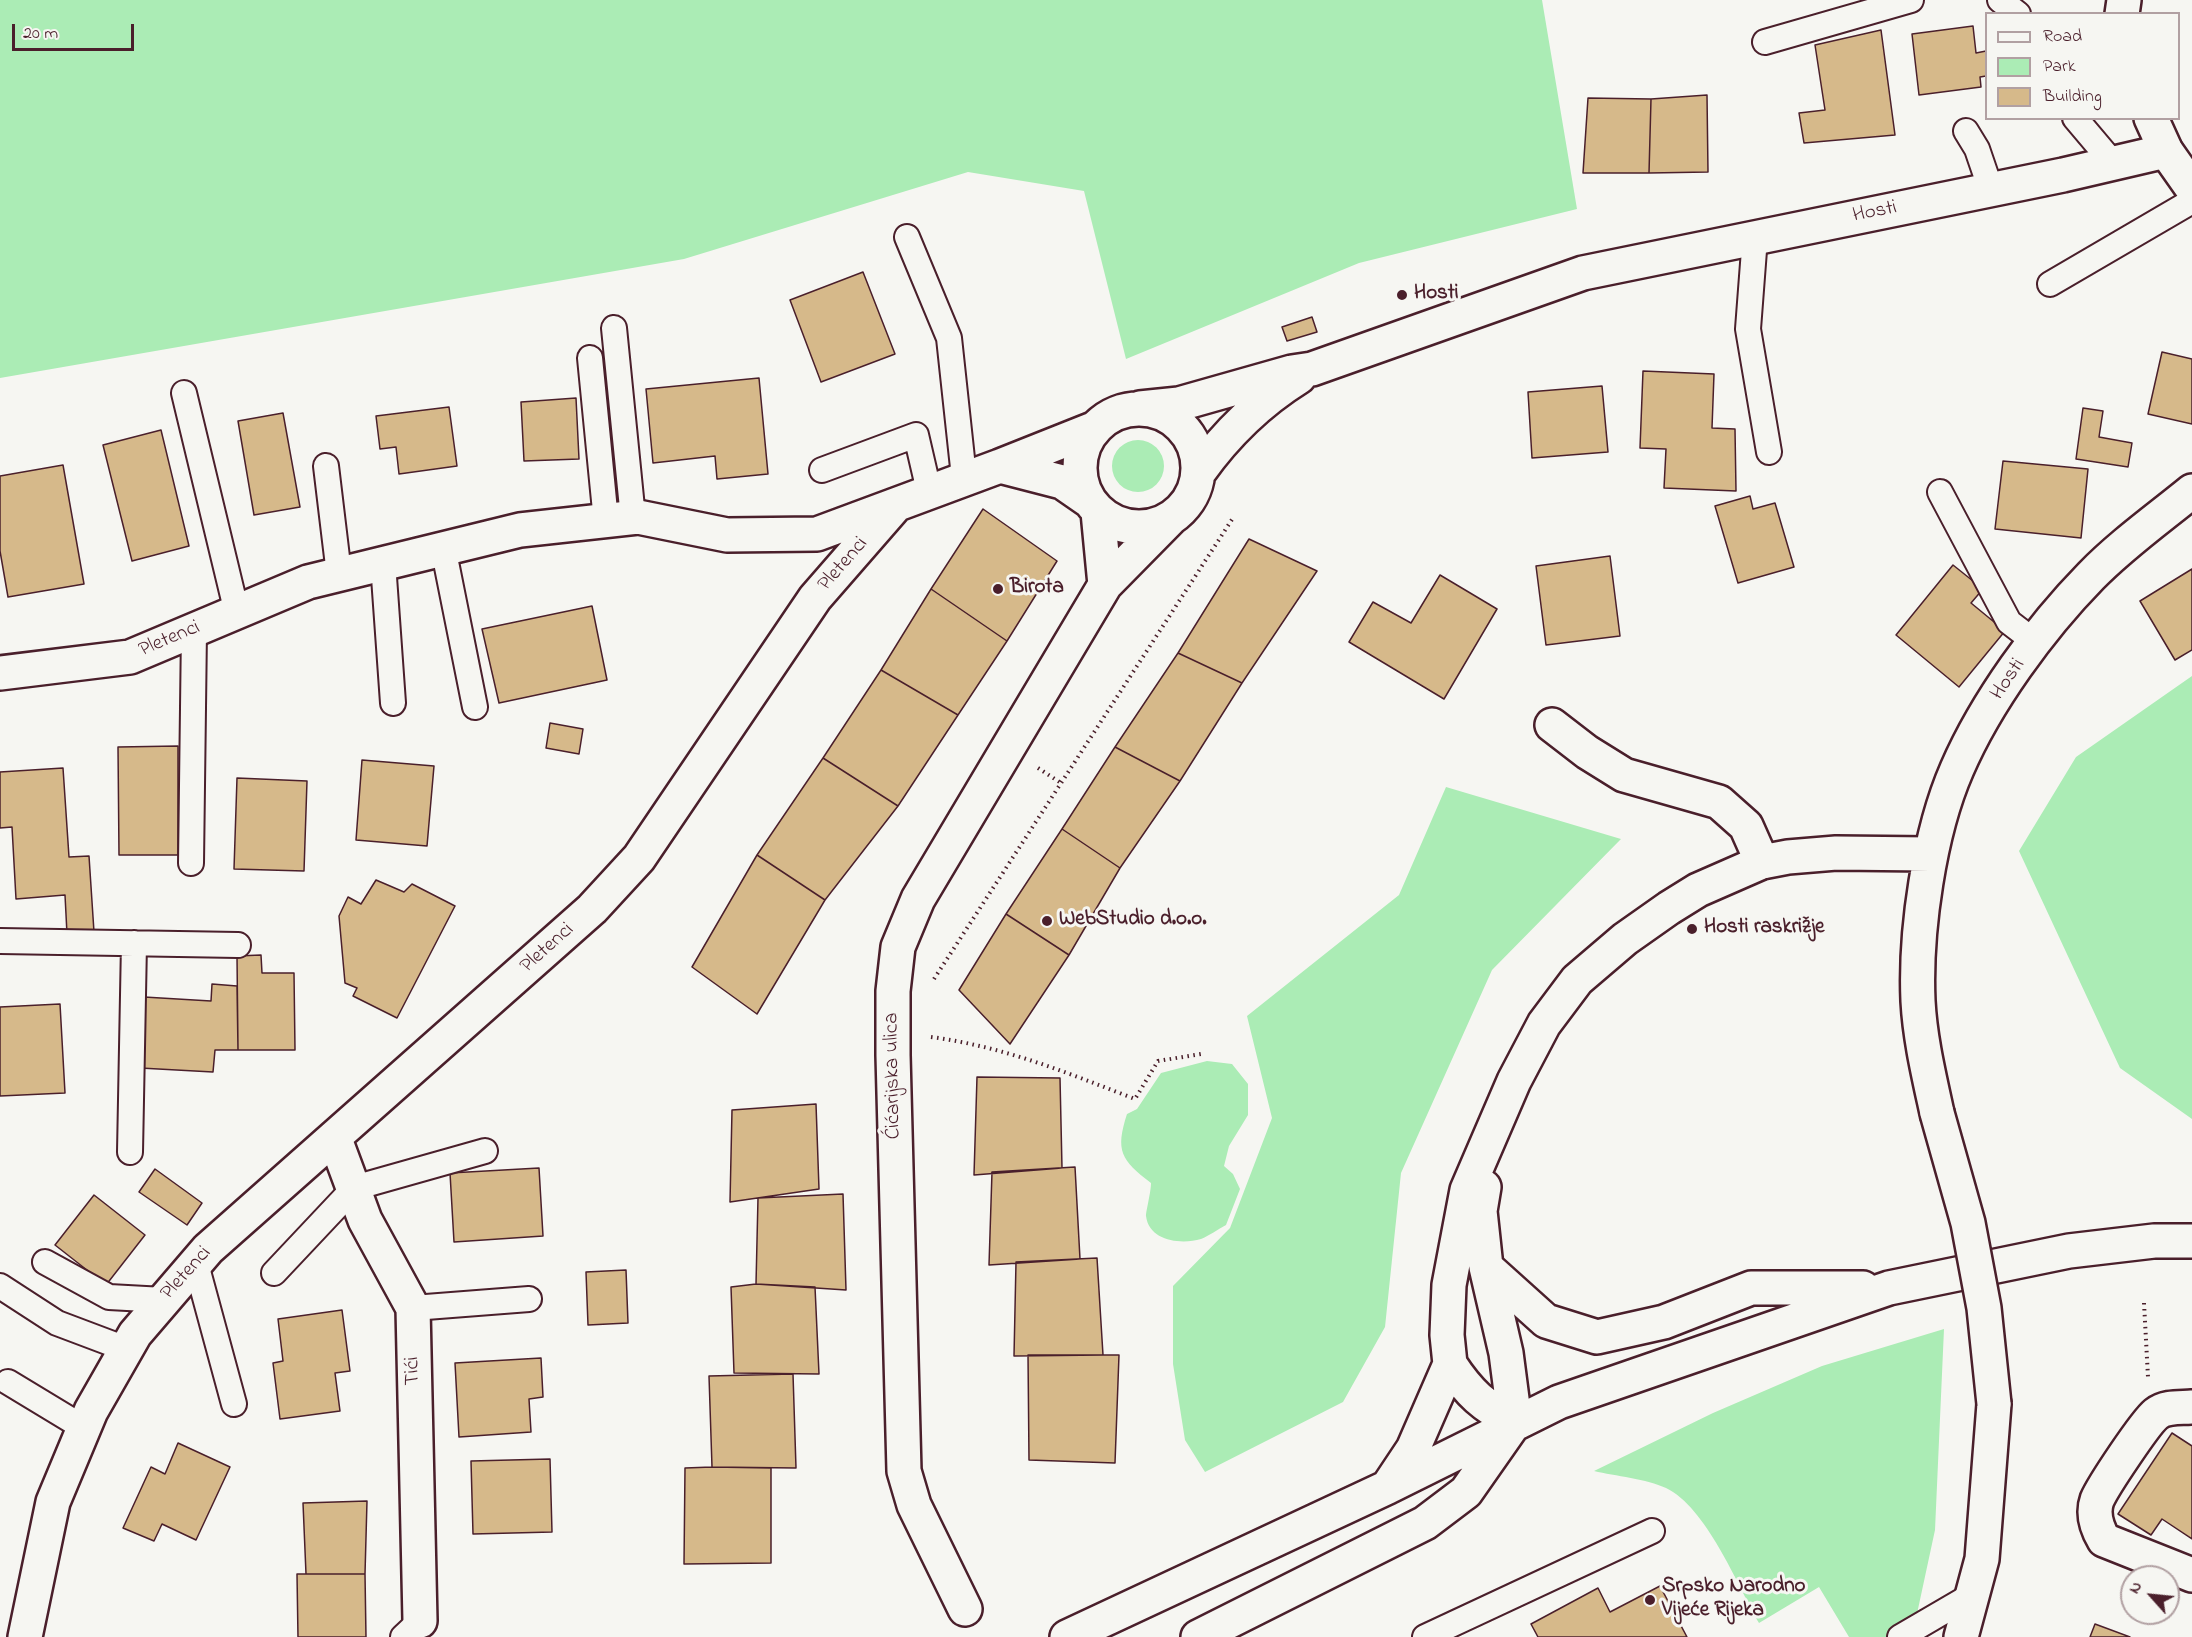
<!DOCTYPE html>
<meta charset="utf-8">
<style>
body{margin:0}
#map{position:relative;width:2192px;height:1637px;overflow:hidden;background:#f6f6f2;font-family:"Indie Flower",sans-serif}
canvas{display:block}
.legend{position:absolute;left:1985px;top:12px;width:195px;height:108px;box-sizing:border-box;background:#f6f6f2;border:2px solid #b1a0a2;margin:0;padding:8px 10px;list-style:none;font-size:18px;color:#4a1f2b}
.legend li{display:flex;align-items:center;gap:12px;height:30px}
.legend b{width:30px;border:2px solid #b1a0a2}
.north{position:absolute;left:2120px;top:1565px;width:60px;height:60px;box-sizing:border-box;background:#f6f6f2;border:2px solid #b1a0a2;border-radius:50%;rotate:297deg;font-size:16px;font-weight:700;line-height:24px;text-align:center;color:#4a1f2b}
.north::after{content:'';display:block;margin:auto;width:21px;height:27px;background:#4a1f2b;clip-path:polygon(50% 0,100% 100%,50% 72%,0 100%)}
.scale{position:absolute;left:12px;top:24px;width:122px;height:27px;box-sizing:border-box;border:3px solid #4a1f2b;border-top:0;padding-left:8px;font-size:18px;line-height:21px;white-space:nowrap;color:#4a1f2b;-webkit-text-stroke:4px #f6f6f2;paint-order:stroke}
</style>
<div id="map">
<canvas width="2192" height="1637"></canvas>
<ul class="legend">
<li><b style="height:8px;background:#f6f6f2"></b>Road</li>
<li><b style="height:16px;background:#abecb5"></b>Park</li>
<li><b style="height:16px;background:#d6b98a"></b>Building</li>
</ul>
<div class="north">N</div>
<div class="scale">20 m</div>
</div>
<script>
const c = document.querySelector('canvas').getContext('2d');
c.lineJoin = 'round';
function fillPath(path, color) { c.fillStyle = color; c.fill(path, 'evenodd'); }
function strokePath(path, color, width, dash) { c.strokeStyle = color; c.lineWidth = width; c.lineCap = dash ? 'butt' : 'round'; c.setLineDash(dash || []); c.stroke(path); }
function label(font, color, halo, rows, align = 'center') {
  c.font = font + ' "Indie Flower",sans-serif'; c.lineWidth = 6; c.setLineDash([]); c.textBaseline = 'middle'; c.strokeStyle = halo; c.fillStyle = color; for (const [text, x, y, turn = 0] of rows) {
    c.save(); c.translate(x, y); c.rotate((+turn || 0) * Math.PI / 180); c.textAlign = isNaN(turn) ? turn : align; if (halo) c.strokeText(text, 0, 0); c.fillText(text, 0, 0); c.restore();
  }
}
const green = new Path2D(`
 M0,0H1542L1577,209L1359,263L1126,359L1084,191L968,172L684,259L0,378Z
 M1112 466a26 26 0 1 1 52 0a26 26 0 1 1-52 0Z
 M2192,676V1119L2120,1068L2019,851L2076,757Z
 M1446,787L1621,839L1492,970L1401,1173L1385,1327L1343,1402L1205,1472L1185,1440L1173,1364V1286L1230,1228L1272,1118L1247,1016L1399,895Z
 M1207,1061L1232,1064L1248,1084V1115L1229,1146L1224,1166L1233,1174L1240,1189L1226,1225C1218,1229 1209,1236 1201,1239C1181,1245 1149,1241 1146,1216C1146,1211 1151,1192 1151,1183C1121,1160 1115,1151 1127,1114L1137,1109L1161,1073Z
 M1944,1329L1935,1530L1912,1637H1849L1819,1587L1759,1623C1737,1584 1706,1507 1666,1488C1647,1479 1615,1476 1594,1471L1713,1413L1822,1366Z`);
const building = new Path2D(`
 M1973,26L1976,53L1986,51V76L1980,77L1981,87L1919,95L1912,34Z
 M1881,30L1895,135L1804,143L1799,113L1825,110L1815,45Z
 M1707,95L1708,172L1649,173L1651,99Z
 M1588,98L1651,99L1649,173H1583Z
 M863,272L895,354L821,382L790,300Z
 M1312,317L1317,332L1287,341L1282,327Z
 M2162,352L2192,359V424L2148,414Z
 M1643,371L1714,374L1712,428L1735,429L1736,491L1664,488L1666,449L1640,448Z
 M759,378L768,474L717,479L715,456L653,463L646,389Z
 M1602,386L1608,452L1532,458L1528,392Z
 M576,398L579,459L524,461L521,402Z
 M449,407L457,466L399,474L396,447L380,449L376,416Z
 M2083,408L2103,411L2099,437L2132,443L2128,467L2076,459Z
 M283,413L300,507L254,515L238,421Z
 M161,430L189,546L132,561L103,445Z
 M2003,461L2088,469L2081,538L1995,529Z
 M63,465L84,584L8,597L0,551V476Z
 M1750,496L1753,509L1775,503L1794,567L1738,583L1715,506Z
 M983,509L1057,561L1007,641L931,589Z
 M1249,539L1317,571L1242,683L1178,653Z
 M1610,556L1620,636L1546,645L1536,566Z
 M1953,565L1983,589L1971,603L2005,631L1959,687L1896,635Z
 M2192,569V650L2175,660L2140,601Z
 M1440,575L1497,609L1444,699L1349,642L1373,602L1411,623Z
 M931,589L1007,641L958,715L881,670Z
 M592,606L607,680L499,703L482,629Z
 M1178,653L1242,683L1180,781L1115,747Z
 M881,670L958,715L898,806L823,758Z
 M550,723L583,729L579,754L546,748Z
 M178,746V855H119L118,747Z
 M1115,747L1180,781L1120,868L1062,829Z
 M823,758L898,806L825,900L757,855Z
 M362,760L434,766L427,846L356,840Z
 M63,768L69,857L89,856L94,932L67,934L65,895L16,899L12,827L0,828V772Z
 M237,778L307,781L304,871L234,869Z
 M1062,829L1120,868L1069,955L1006,914Z
 M757,855L825,900L757,1014L692,967Z
 M376,880L404,892L412,884L455,906L397,1018L353,996L357,988L345,983L339,916L348,897L361,904Z
 M1006,914L1069,955L1010,1044L959,990Z
 M261,955L262,973H294L295,1050H238L237,956Z
 M212,984L237,986L238,1050H215L213,1072L140,1068L144,997L211,1001Z
 M60,1004L65,1093L0,1096V1007Z
 M977,1077L1060,1078L1062,1168L974,1175Z
 M816,1104L819,1189L730,1202L732,1110Z
 M1075,1167L1080,1259L989,1265L992,1172Z
 M539,1168L543,1236L454,1242L450,1173Z
 M155,1169L202,1203L187,1225L139,1192Z
 M843,1194L846,1290L756,1284L758,1198Z
 M94,1195L145,1235L106,1285L55,1245Z
 M1097,1258L1103,1355L1014,1356L1016,1262Z
 M626,1270L628,1323L588,1325L586,1272Z
 M756,1284L815,1287L819,1374L734,1373L731,1287Z
 M342,1310L350,1371L335,1373L340,1411L280,1419L273,1363L283,1361L278,1319Z
 M1028,1355H1119L1115,1463L1029,1460Z
 M541,1358L543,1397L529,1399L531,1432L459,1437L455,1363Z
 M793,1374L796,1468L712,1467L709,1376Z
 M2172,1433L2192,1446V1539L2162,1519L2151,1535L2118,1514Z
 M178,1443L230,1467L196,1540L162,1524L154,1541L123,1528L151,1467L165,1474Z
 M550,1459L552,1532L473,1534L471,1461Z
 M712,1467L771,1468V1563L684,1564L685,1468Z
 M367,1501L365,1574H306L303,1503Z
 M297,1574H365L366,1637H298Z
 M1660,1586L1687,1637H1538L1531,1624L1598,1588L1610,1612Z
 M2095,1624L2130,1637H2090Z`);
const path = new Path2D(`
 M1038,768L1061,783
 M934,979L1233,518
 M931,1037C1005,1047 1065,1072 1135,1099L1158,1061L1201,1054
 M2144,1303L2148,1377`);
const lane = new Path2D(`
 M2000,0L2018,14
 M1765,42L1911,0
 M2075,118L2113,163
 M1966,131L1977,149L1991,190
 M907,237L949,338L964,477
 M1755,237L1748,329L1769,452
 M2050,284L2192,201
 M614,328L633,518
 M590,358L606,521
 M184,393L237,613
 M326,466L339,574
 M822,470L916,435L929,491
 M1940,492L2009,622L2035,642
 M443,547L475,707
 M383,563L393,703
 M191,863L194,630
 M0,941L238,945
 M130,1152L134,943
 M45,1262L109,1297L164,1300
 M196,1264L234,1404
 M274,1273L354,1188L485,1151
 M0,1286L57,1323L126,1349
 M413,1308L529,1299
 M8,1382L84,1428
 M403,1637L420,1621
 M1425,1637L1652,1531
 M1900,1637L1972,1595`);
const street = new Path2D(`
 M1140,408L1179,404L1292,372L1312,369L1583,273L2063,175L2166,151
 M1080 468a59 59 0 1 1 118 0a59 59 0 1 1-118 0Z
 M1199,472C1226,434 1259,402 1299,377
 M1088,500L1062,482L1000,466L1093,429
 M1098,512L1105,585L1170,519
 M0,673L130,657L308,582L520,530L638,517L727,535L817,534L1000,466
 M1552,725L1587,752L1624,775L1719,802L1746,826L1762,862
 M335,1139L365,1220L413,1308L420,1621
 M2192,1407C2180,1408 2166,1406 2156,1414C2145,1423 2103,1486 2097,1500C2092,1514 2097,1528 2104,1540L2192,1575
 M965,1609L914,1505L904,1471L893,1055V991L898,947L918,899L1105,585
 M25,1637L53,1502L91,1411L135,1334L208,1249L592,909L639,858L815,598L896,505`);
const secondary = new Path2D(`
 M2122,14L2124,0
 M2151,118L2166,151L2192,188
 M1937,1113C1929,1076 1920,1039 1918,1001C1915,931 1929,833 1957,769C1986,702 2040,628 2091,576C2121,545 2159,518 2192,491
 M1484,1187L1480,1211L1486,1267L1546,1321L1597,1337L1664,1322L1751,1288H1863
 M1450,1364C1469,1393 1484,1407 1515,1422
 M1389,1485L1413,1449L1450,1364L1447,1335L1449,1285L1467,1190L1514,1081L1544,1024L1577,980L1625,939L1669,908L1698,890L1762,862L1788,857L1836,853L1930,854
 M1067,1637L1388,1487L1559,1402L1889,1288L2069,1251L2154,1241H2192
 M1198,1637L1425,1523L1466,1492L1515,1422L1506,1353L1486,1267
 M1961,1637L1982,1559L1994,1404`);
const secondaryBridge = new Path2D(`
 M1937,1113L1968,1223L1984,1308L1994,1404`);
const markers = [
 [1402,295,6,"#4a1f2b"],
 [998,589,6,"#4a1f2b"],
 [1047,921,6,"#4a1f2b"],
 [1692,929,6,"#4a1f2b"],
 [1650,1600,6,"#4a1f2b"]
];
const streetNames = [
 ["Hosti",1875,213,-11],
 ["Pletenci",844,565,-49],
 ["Pletenci",170,640,-23],
 ["Hosti",2009,680,-56],
 ["Pletenci",548,949,-42],
 ["Ćićarijska ulica",894,1076,-91],
 ["Pletenci",187,1274,-48],
 ["Tići",414,1371,-91]
];
const poiNames = [
 ["Hosti",1414,295],
 ["Birota",1010,589],
 ["WebStudio d.o.o.",1059,921],
 ["Hosti raskrižje",1704,929],
 ["Srpsko Narodno",1662,1588],
 ["Vijeće Rijeka",1662,1612]
];
fillPath(green, '#abecb5');
fillPath(building, '#d6b98a');
strokePath(building, '#4a1f2b', 1.5);
strokePath(lane, '#4a1f2b', 28);
strokePath(street, '#4a1f2b', 38);
strokePath(secondary, '#4a1f2b', 38);
strokePath(path, '#4a1f2b', 4, [1.5, 4.5]);
strokePath(lane, '#f6f6f2', 24);
strokePath(street, '#f6f6f2', 33);
strokePath(secondary, '#f6f6f2', 33);
strokePath(secondaryBridge, '#4a1f2b', 38, []);
strokePath(secondaryBridge, '#f6f6f2', 33);
for (const [x, y, r, color] of markers) { const dot = new Path2D(); dot.arc(x, y, r, 0, 2 * Math.PI); c.fillStyle = color; c.fill(dot); strokePath(dot, '#f6f6f2', 2); }
label('21px', '#4a1f2b', '#f6f6f2', streetNames);
label('bold 21px', '#4a1f2b', '#f6f6f2', poiNames, 'left');
</script>
